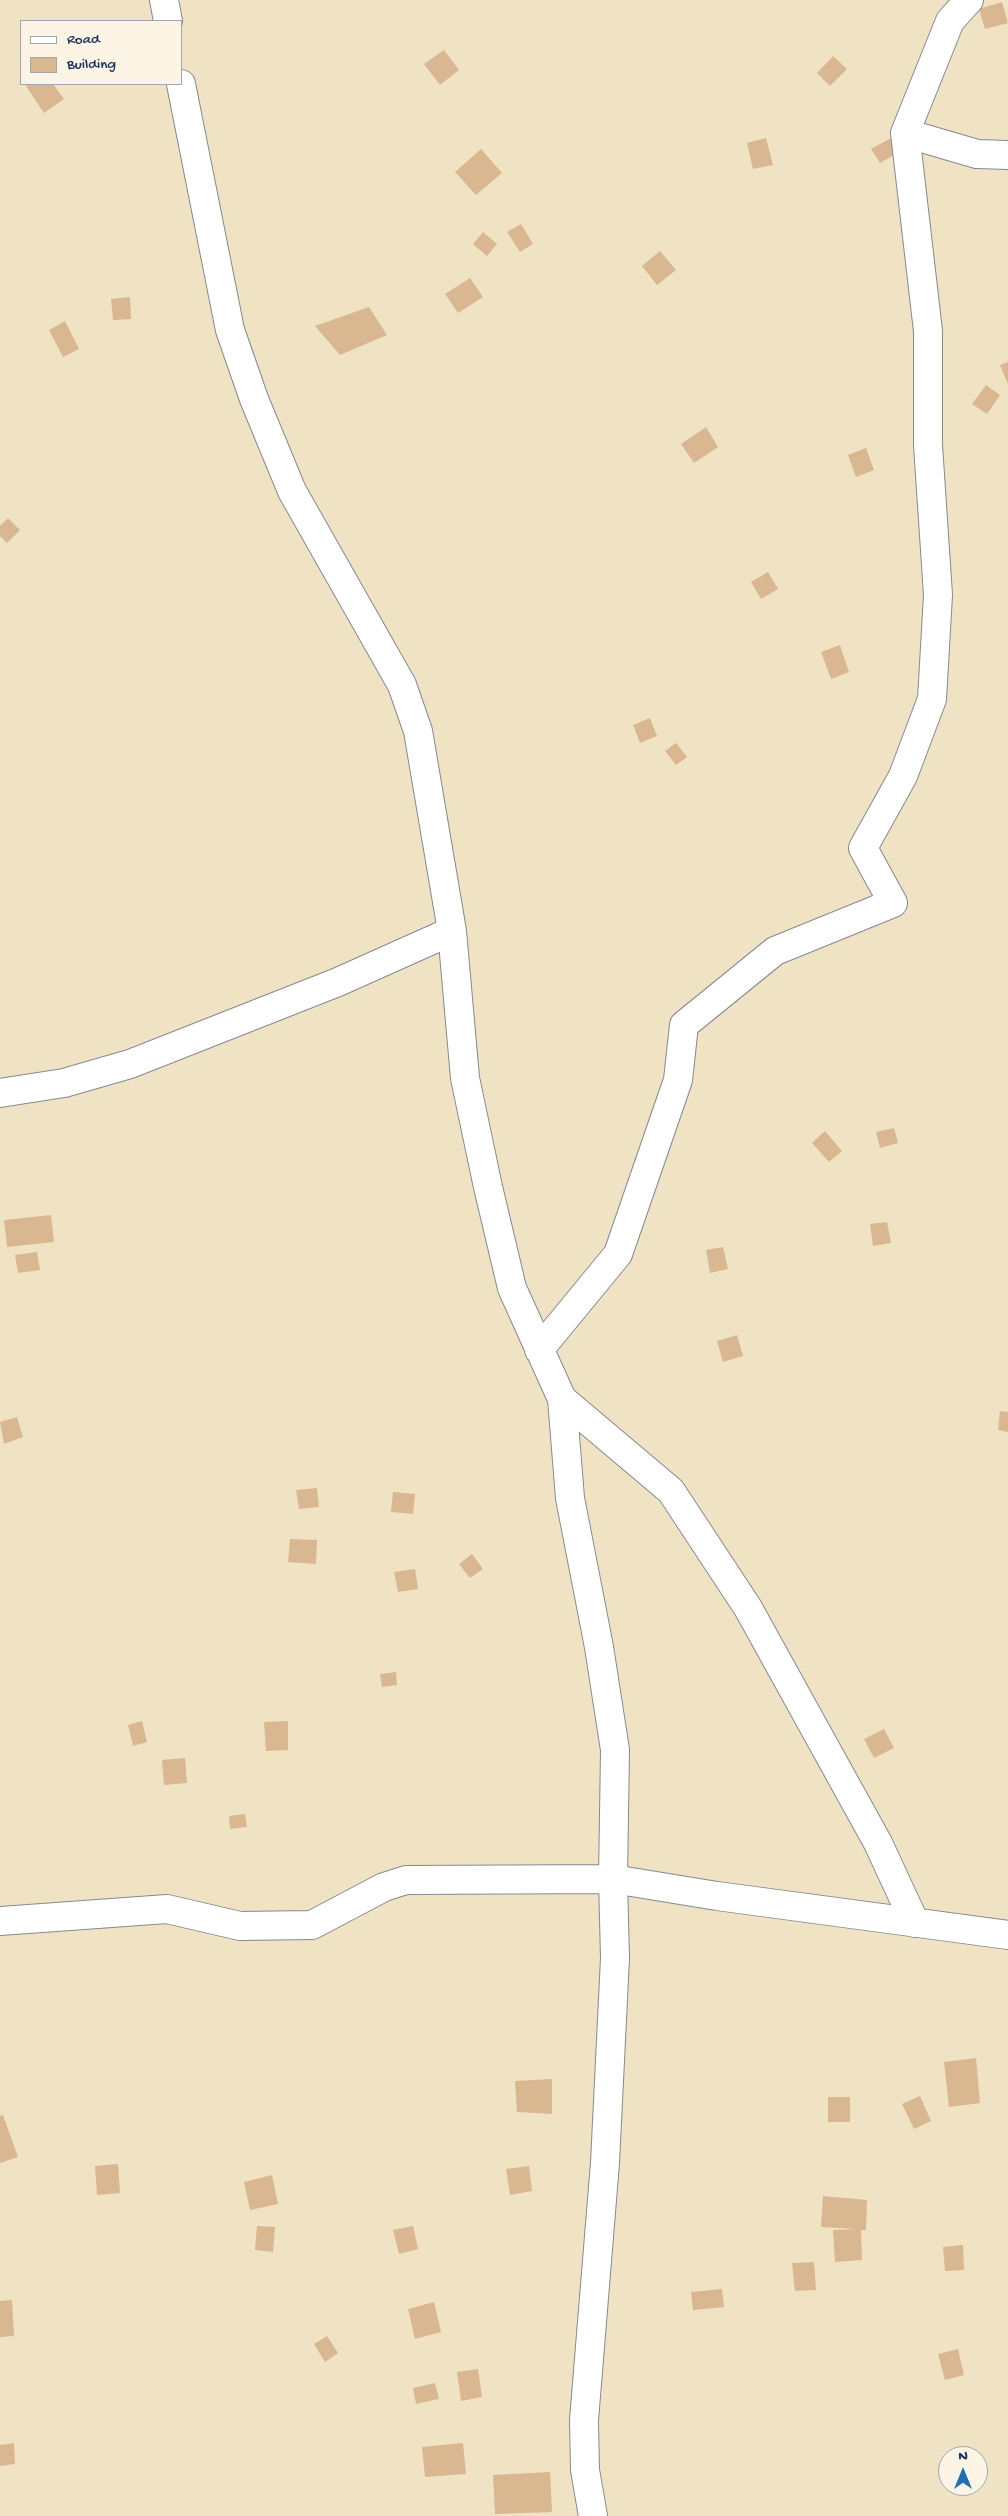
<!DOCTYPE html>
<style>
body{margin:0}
#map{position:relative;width:1008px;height:2516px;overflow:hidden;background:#efe3c4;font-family:"Gochi Hand",sans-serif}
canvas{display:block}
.legend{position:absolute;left:20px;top:20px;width:162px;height:65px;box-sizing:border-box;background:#fcf5e5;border:1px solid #a2a6af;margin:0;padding:6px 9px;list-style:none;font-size:15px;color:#1b2f5e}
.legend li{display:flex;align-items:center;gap:10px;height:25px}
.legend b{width:25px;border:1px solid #a2a6af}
.north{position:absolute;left:938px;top:2446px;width:50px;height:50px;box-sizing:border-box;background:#fcf5e5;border:1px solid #a2a6af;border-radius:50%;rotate:0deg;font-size:14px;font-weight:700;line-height:20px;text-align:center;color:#1b2f5e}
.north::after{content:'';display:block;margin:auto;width:18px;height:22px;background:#1f6fb2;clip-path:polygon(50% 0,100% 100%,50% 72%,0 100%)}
</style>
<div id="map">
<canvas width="1008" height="2516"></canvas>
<ul class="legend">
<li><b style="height:6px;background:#fff"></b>Road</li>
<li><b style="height:14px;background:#d9b790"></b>Building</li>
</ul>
<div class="north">N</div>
</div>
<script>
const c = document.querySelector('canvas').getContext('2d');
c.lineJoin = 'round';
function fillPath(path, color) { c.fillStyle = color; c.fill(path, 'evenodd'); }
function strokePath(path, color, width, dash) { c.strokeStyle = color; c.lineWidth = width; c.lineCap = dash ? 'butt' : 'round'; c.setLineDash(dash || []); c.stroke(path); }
const building = new Path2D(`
 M1002,2L1008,23L985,29L979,9Z
 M444,50L459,70L440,85L424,64Z
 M833,56L847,69L830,86L817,73Z
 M29,84H53L64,99L44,113L26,86Z
 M766,138L773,165L753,169L747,143Z
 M891,138L899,152L880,163L871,149Z
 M481,149L502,173L476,195L455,172Z
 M521,224L533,244L520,252L507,232Z
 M483,232L497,244L487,256L473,244Z
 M660,251L676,270L657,285L642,266Z
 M470,278L483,297L458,313L445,294Z
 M130,297L131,319L113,320L111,299Z
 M369,307L387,335L340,355L315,326Z
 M65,321L79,349L63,357L49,330Z
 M1008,362V384L1000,365Z
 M986,385L1000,395L987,414L972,404Z
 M706,427L718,447L694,463L681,444Z
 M866,448L874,470L856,477L848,455Z
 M8,518L20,530L7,543L0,536V526Z
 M768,572L778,589L761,599L751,582Z
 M840,645L849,672L831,679L821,652Z
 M650,718L657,736L640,743L633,725Z
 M676,743L687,757L676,765L665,751Z
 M894,1128L898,1143L880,1148L876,1132Z
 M825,1131L842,1151L829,1162L812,1143Z
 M51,1215L54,1242L7,1247L4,1220Z
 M887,1222L891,1243L873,1246L870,1224Z
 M723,1247L728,1269L710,1273L706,1250Z
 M37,1252L40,1270L18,1273L15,1255Z
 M737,1335L743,1356L723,1362L717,1341Z
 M1000,1411L1008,1412V1432L998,1430Z
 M17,1417L23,1437L4,1444L0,1422Z
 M317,1488L319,1507L299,1509L296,1490Z
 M393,1492L415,1494L413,1514L391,1512Z
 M290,1539L317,1540L316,1564L288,1562Z
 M472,1554L483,1569L470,1578L459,1564Z
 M415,1569L418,1589L398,1592L394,1572Z
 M396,1672L397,1685L382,1687L380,1674Z
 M142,1721L147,1742L133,1746L128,1725Z
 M288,1721V1750L266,1751L264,1722Z
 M884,1729L894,1748L874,1758L864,1739Z
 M185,1758L187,1783L164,1785L162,1760Z
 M245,1814L247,1827L230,1829L229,1816Z
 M976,2058L980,2103L949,2107L944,2062Z
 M552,2079V2114L517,2112L515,2081Z
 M920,2096L931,2121L914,2129L902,2104Z
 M828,2097H850V2122H828Z
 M3,2115L18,2157L0,2163V2116Z
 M118,2164L120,2193L97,2195L95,2166Z
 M529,2166L532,2191L510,2195L506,2169Z
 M272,2175L278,2204L250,2210L244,2182Z
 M823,2196L867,2200L866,2230H861L862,2260L835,2262L833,2230L857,2229L821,2227Z
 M257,2226L275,2227L273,2252L255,2250Z
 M413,2226L418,2249L399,2254L393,2230Z
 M963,2245L964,2270L945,2271L943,2247Z
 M814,2262L816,2290L795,2291L792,2263Z
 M722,2289L724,2307L693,2310L691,2292Z
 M12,2300L14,2336L0,2337V2301Z
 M434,2302L441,2332L415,2339L408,2309Z
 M327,2336L338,2353L325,2362L314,2344Z
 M958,2349L964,2375L945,2380L938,2354Z
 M478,2369L482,2397L461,2401L457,2372Z
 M435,2383L439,2399L416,2404L413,2388Z
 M14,2443L15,2464L0,2466V2445Z
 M463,2443L466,2474L425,2477L422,2447Z
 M550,2472L552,2512L495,2514L493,2475Z`);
const street = new Path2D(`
 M164,0L168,21
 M181,84L230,330L254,399L292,491L402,685L418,731L452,931L465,1078L488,1187L512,1288L562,1399L570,1498L599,1647L615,1750L613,1879L615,1958L605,2163L584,2420L585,2470L593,2516
 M905,133L977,154L1008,155
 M0,1093L64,1083L130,1064L338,982L452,931
 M539,1350L618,1254L678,1080L684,1025L775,951L893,903L863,848L903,776L932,699L938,595L928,445V331L905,133L950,21L969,0
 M562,1399L671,1491L748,1608L878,1843L915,1923
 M0,1921L167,1909L240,1926L312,1925L384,1887L406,1880L613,1879L717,1896L1008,1935`);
fillPath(building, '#d9b790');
strokePath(street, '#858991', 30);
strokePath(street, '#fff', 28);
</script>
